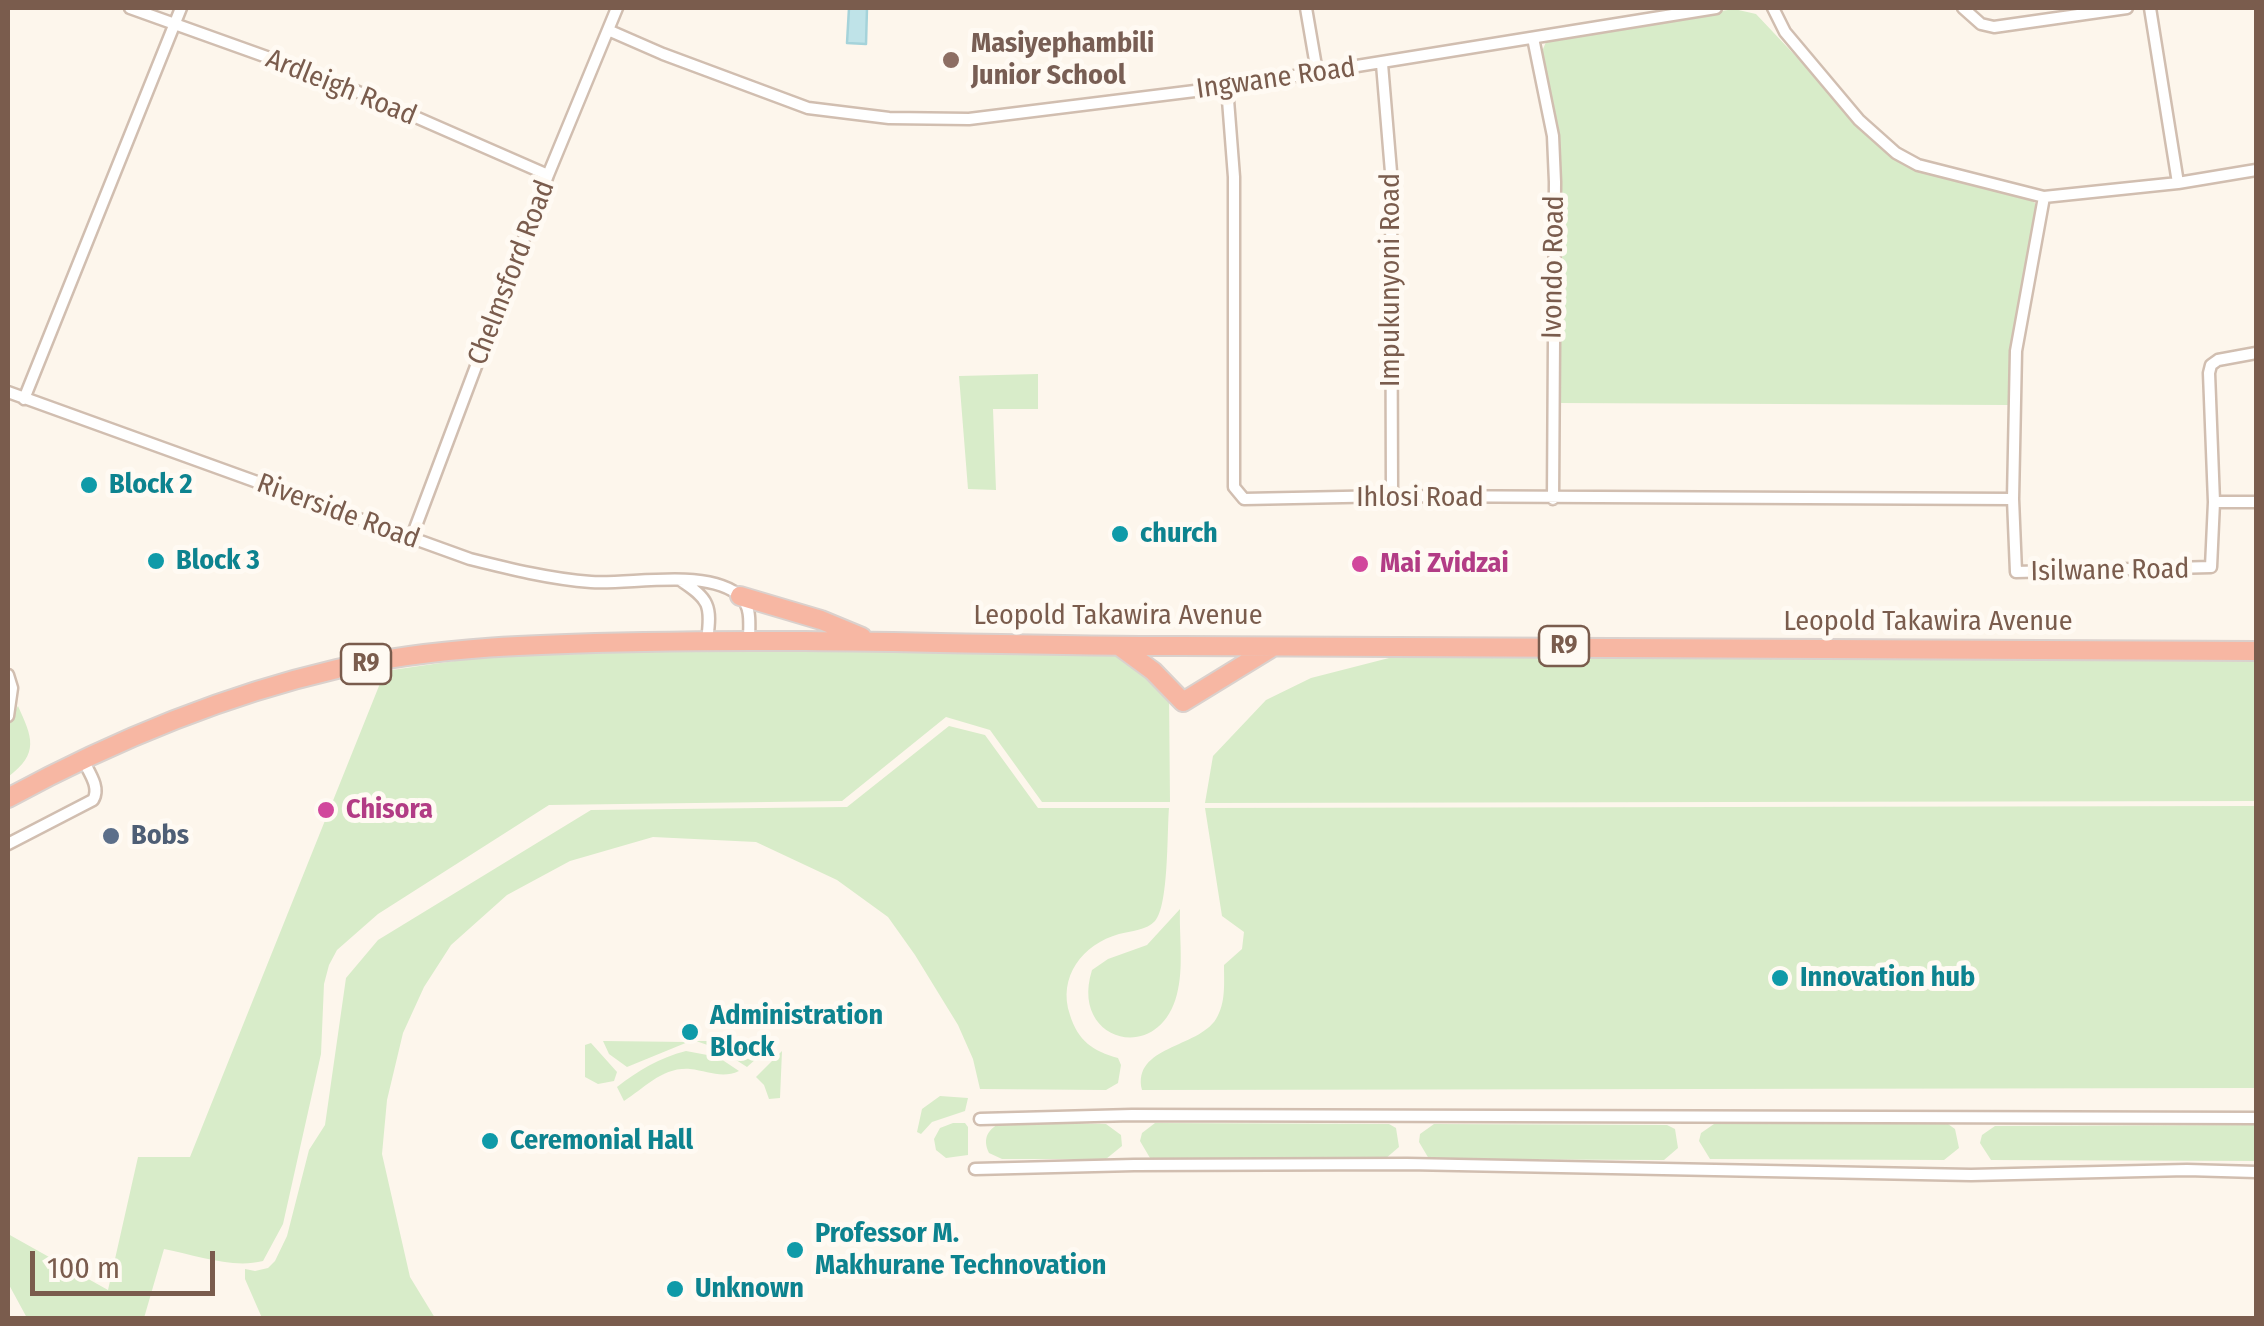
<!DOCTYPE html>
<style>
body{margin:0}
#map{position:relative;width:2264px;height:1326px;overflow:hidden;background:#fdf6ec;font-family:"Fira Sans Condensed",sans-serif}
canvas{display:block}
.frame{position:absolute;inset:0;border:10px solid #7a5c4d;pointer-events:none}
.scale{position:absolute;left:30px;top:1251px;width:185px;height:45px;box-sizing:border-box;border:5px solid #7a5c4d;border-top:0;padding-left:12px;font-size:30px;line-height:35px;white-space:nowrap;color:#7a5c4d;-webkit-text-stroke:8px #fffaf3;paint-order:stroke}
</style>
<div id="map">
<canvas width="2264" height="1326"></canvas>
<div class="frame"></div>
<div class="scale">100 m</div>
</div>
<script>
const c = document.querySelector('canvas').getContext('2d');
c.lineJoin = 'round';
function fillPath(path, color) { c.fillStyle = color; c.fill(path, 'evenodd'); }
function strokePath(path, color, width, dash) { c.strokeStyle = color; c.lineWidth = width; c.lineCap = dash ? 'butt' : 'round'; c.setLineDash(dash || []); c.stroke(path); }
function label(font, color, halo, rows, align = 'center') {
  c.font = font + ' "Fira Sans Condensed",sans-serif'; c.lineWidth = 10; c.setLineDash([]); c.textBaseline = 'middle'; c.strokeStyle = halo; c.fillStyle = color; for (const [text, x, y, turn = 0] of rows) {
    c.save(); c.translate(x, y); c.rotate((+turn || 0) * Math.PI / 180); c.textAlign = isNaN(turn) ? turn : align; if (halo) c.strokeText(text, 0, 0); c.fillText(text, 0, 0); c.restore();
  }
}
const green = new Path2D(`
 M1734,9L1756,14L1857,121L1917,167L2026,197L2035,203L2037,211L2010,353L2008,405L1558,403L1559,183L1540,56L1546,42L1551,39Z
 M1038,374V409H993L996,490L968,489L959,376Z
 M680,651L1105,653L1128,658L1169,694L1170,802H1042L990,730L946,717L842,801L549,805L378,914L337,950L329,965L324,984L321,1054L283,1224L263,1261C232,1269 196,1255 164,1249L144,1318H27L8,1283V1234L108,1290L138,1157H190L385,671L482,657Z
 M1495,653L2256,658V801L1205,803L1213,756L1266,700L1311,678L1389,658Z
 M18,706C32,737 40,753 8,777V723Z
 M949,726L985,735L1038,808H1169C1167,831 1169,906 1155,921C1147,930 1131,931 1119,934C1083,944 1057,977 1070,1015C1078,1041 1093,1051 1118,1058L1121,1065L1118,1083L1106,1090L980,1089L973,1059L958,1025L915,955L888,917L837,880L756,842L653,837L570,861L507,895L451,945L424,987L403,1033L387,1100L382,1154L410,1277L435,1318H262L245,1279V1269L255,1271L268,1268L275,1261L287,1236L309,1150L325,1125L346,978L378,940L591,810L847,807Z
 M2256,806V1088L1142,1090C1132,1046 1198,1048 1216,1019C1226,1003 1224,983 1224,965L1242,949L1244,932L1222,916L1205,808Z
 M1180,909C1179,936 1184,968 1177,994C1159,1066 1069,1042 1092,970L1108,959L1147,945Z
 M603,1041L688,1042L627,1067L609,1054Z
 M696,1041H776L747,1067L719,1049Z
 M591,1043L617,1072L614,1081L598,1084L585,1077V1045Z
 M686,1051L718,1057L739,1071C722,1079 708,1071 690,1069C662,1067 645,1088 624,1101L617,1087C639,1070 659,1058 686,1051Z
 M782,1051L780,1098L769,1099L764,1085L756,1077Z
 M940,1096L968,1098L965,1111L932,1122L921,1134L917,1132L922,1109Z
 M1002,1122L1106,1124L1121,1135L1122,1146L1106,1159H1002L989,1153C982,1138 988,1129 1002,1122Z
 M953,1123H965L968,1127V1155L946,1158L936,1150L934,1139L940,1128Z
 M1155,1123L1389,1124L1396,1128L1399,1147L1385,1159L1150,1158L1140,1141L1142,1133Z
 M1434,1124L1667,1125L1675,1129L1678,1148L1664,1160L1429,1159L1419,1142L1420,1134Z
 M1714,1124H1948L1955,1129L1959,1148L1944,1160L1710,1159L1699,1141L1701,1133Z
 M2256,1125V1161L1991,1160L1980,1143L1982,1135L1995,1126Z`);
const water = new Path2D(`
 M849,8H867L866,44L847,43Z`);
const street = new Path2D(`
 M130,8L331,80L548,175
 M1306,8L1317,72
 M1773,8L1785,32L1859,120L1896,153L1918,165L2044,197L2178,183L2256,170
 M1963,8L1981,24L1994,27L2127,8
 M2150,8L2178,183
 M608,30L663,54L808,108L889,118L969,119L1227,87L1716,8
 M1533,38L1553,136L1555,182L1553,499
 M1382,64L1391,172L1392,496
 M1227,87L1234,177V487L1244,499L1392,496L2013,499
 M2044,197L2016,351L2013,499L2016,572L2211,567L2214,502L2209,373L2211,365L2218,360L2256,353
 M8,392L470,559C510,569 550,579 591,582C631,585 709,567 741,597C752,608 749,626 749,641
 M24,399L181,8
 M2214,502H2256
 M411,539L548,175L617,8
 M680,580C709,599 712,605 707,640
 M8,675L12,688L8,716
 M8,844L93,800C101,787 88,771 82,758
 M980,1119L1132,1115L2256,1118
 M975,1169L1134,1165L1407,1164L1971,1175L2187,1170L2256,1172`);
const highway = new Path2D(`
 M740,596L821,620L862,637
 M1119,646L1153,671L1183,702L1271,648
 M8,798C111,742 221,696 337,669C437,646 541,644 644,642C823,638 1002,646 1181,646C1540,646 1898,651 2256,651`);
const markers = [
 [951,60,10,"#8d6e63"],
 [89,485,10,"#0f9aa8"],
 [1120,534,10,"#0f9aa8"],
 [156,561,10,"#0f9aa8"],
 [1360,564,10,"#d1479c"],
 [326,810,10,"#d1479c"],
 [111,836,10,"#5c6f8a"],
 [1780,978,10,"#0f9aa8"],
 [690,1032,10,"#0f9aa8"],
 [490,1141,10,"#0f9aa8"],
 [795,1250,10,"#0f9aa8"],
 [675,1289,10,"#0f9aa8"]
];
const shields = [
 [1564,646,50],
 [366,664,50]
];
const shieldNames = [
 ["R9",1564,646],
 ["R9",366,664]
];
const educationNames = [
 ["Masiyephambili",971,44],
 ["Junior School",971,76]
];
const streetNames = [
 ["Ingwane Road",1276,79,-8],
 ["Ardleigh Road",341,88,22],
 ["Ivondo Road",1554,267,-89],
 ["Chelmsford Road",512,273,-69],
 ["Impukunyoni Road",1391,280,-90],
 ["Ihlosi Road",1420,498],
 ["Riverside Road",338,512,20],
 ["Isilwane Road",2110,571,-1],
 ["Leopold Takawira Avenue",1118,616],
 ["Leopold Takawira Avenue",1928,622]
];
const cultureNames = [
 ["Block 2",109,485],
 ["church",1140,534],
 ["Block 3",176,561],
 ["Innovation hub",1800,978],
 ["Administration",710,1016],
 ["Block",710,1048],
 ["Ceremonial Hall",510,1141],
 ["Professor M.",815,1234],
 ["Makhurane Technovation",815,1266],
 ["Unknown",695,1289]
];
const hotelNames = [
 ["Mai Zvidzai",1380,564],
 ["Chisora",346,810]
];
const serviceNames = [
 ["Bobs",131,836]
];
fillPath(green, '#d8ecc9');
fillPath(water, '#bfe3e8');
strokePath(water, '#a5d3da', 2.5);
strokePath(street, '#d1beb0', 15);
strokePath(highway, '#dad1cd', 22);
strokePath(street, '#fff', 10);
strokePath(highway, '#f7b7a3', 18);
for (const [x, y, r, color] of markers) { const dot = new Path2D(); dot.arc(x, y, r, 0, 2 * Math.PI); c.fillStyle = color; c.fill(dot); strokePath(dot, '#fffaf3', 4); }
for (const [x, y, w] of shields) { const box = new Path2D(); box.roundRect(x - w / 2, y - 20, w, 40, 8); c.fillStyle = '#fffaf3'; c.fill(box); strokePath(box, '#7a5c4d', 2.5); }
label('bold 25px', '#7a5c4d', null, shieldNames);
label('bold 28px', '#785e54', '#fffaf3', educationNames, 'left');
label('28px', '#7a5c4d', '#fffaf3', streetNames);
label('bold 28px', '#0d838f', '#fffaf3', cultureNames, 'left');
label('bold 28px', '#b23c85', '#fffaf3', hotelNames, 'left');
label('bold 28px', '#4e5e75', '#fffaf3', serviceNames, 'left');
</script>
